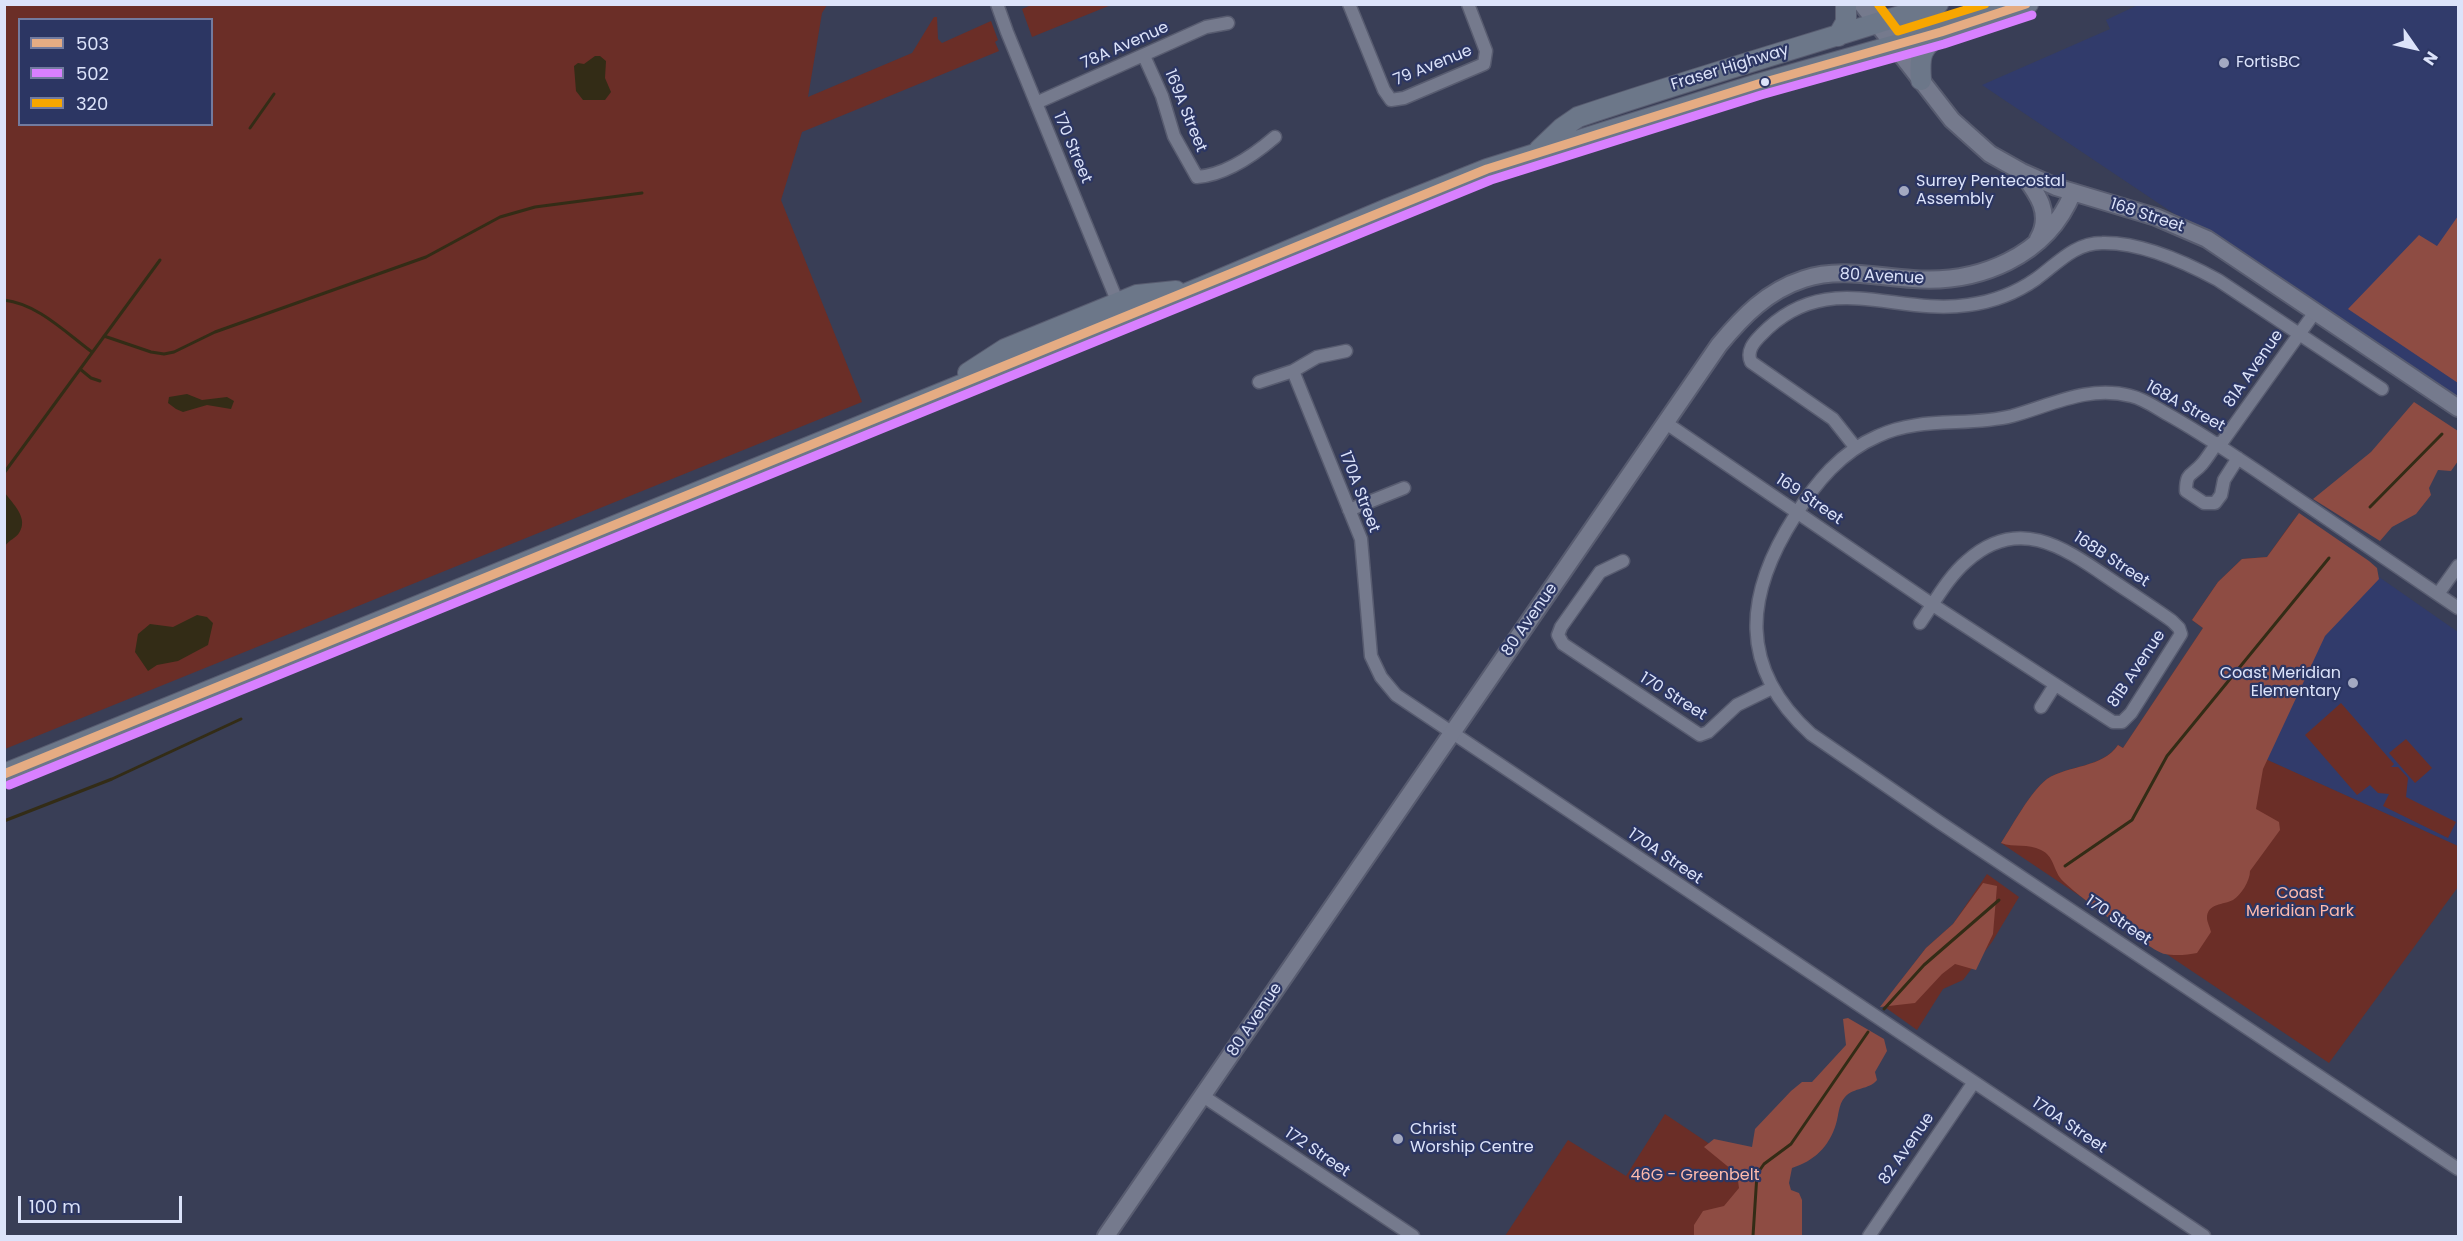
<!DOCTYPE html>
<style>
body{margin:0}
#map{position:relative;width:2463px;height:1241px;overflow:hidden;background:#393e56;font-family:Poppins,sans-serif}
canvas{display:block}
.frame{position:absolute;inset:0;border:6px solid #dce3fa;pointer-events:none}
.legend{position:absolute;left:18px;top:18px;width:195px;height:108px;box-sizing:border-box;background:#2c3663;border:2px solid #727b9f;margin:0;padding:8px 10px;list-style:none;font-size:18px;color:#dce3fa}
.legend li{display:flex;align-items:center;gap:12px;height:30px}
.legend b{width:30px;border:2px solid #727b9f}
.north{position:absolute;left:2385px;top:18px;width:60px;height:60px;-webkit-text-stroke:4px #2c3663;paint-order:stroke;rotate:124deg;font-size:16px;font-weight:700;line-height:24px;text-align:center;color:#dce3fa}
.north::after{content:'';display:block;margin:auto;width:21px;height:27px;background:#dce3fa;clip-path:polygon(50% 0,100% 100%,50% 72%,0 100%)}
.scale{position:absolute;left:18px;top:1196px;width:164px;height:27px;box-sizing:border-box;border:3px solid #dce3fa;border-top:0;padding-left:8px;font-size:18px;line-height:21px;white-space:nowrap;color:#dce3fa;-webkit-text-stroke:4px #2c3663;paint-order:stroke}
</style>
<div id="map">
<canvas width="2463" height="1241"></canvas>
<div class="frame"></div>
<ul class="legend">
<li><b style="height:8px;background:#e5ac83"></b>503</li>
<li><b style="height:8px;background:#d880ff"></b>502</li>
<li><b style="height:8px;background:#f7a600"></b>320</li>
</ul>
<div class="north">N</div>
<div class="scale">100 m</div>
</div>
<script>
const c = document.querySelector('canvas').getContext('2d');
c.lineJoin = 'round';
function fillPath(path, color) { c.fillStyle = color; c.fill(path, 'evenodd'); }
function strokePath(path, color, width, dash) { c.strokeStyle = color; c.lineWidth = width; c.lineCap = dash ? 'butt' : 'round'; c.setLineDash(dash || []); c.stroke(path); }
function label(font, color, halo, rows, align = 'center') {
  c.font = font + ' Poppins,sans-serif'; c.lineWidth = 4.5; c.setLineDash([]); c.textBaseline = 'middle'; c.strokeStyle = halo; c.fillStyle = color; for (const [text, x, y, turn = 0] of rows) {
    c.save(); c.translate(x, y); c.rotate((+turn || 0) * Math.PI / 180); c.textAlign = isNaN(turn) ? turn : align; if (halo) c.strokeText(text, 0, 0); c.fillText(text, 0, 0); c.restore();
  }
}
const built = new Path2D(`
 M2138,5H2458V404L1982,85L2110,29L2106,20Z
 M2343,552L2458,632V846L2210,734Z`);
const green = new Path2D(`
 M5,5H827L822,13L808,97L912,53L934,17H937L938,39L942,43L991,21L998,40L995,42L999,51L802,132L781,200L862,402L5,749ZM20,20H212V124H20Z
 M1031,5V4L1111,5L1032,37L1022,9Z
 M2294,519L2343,552L2210,734L2458,846V887L2329,1063L2001,843C2013,825 2030,792 2047,779C2068,765 2102,768 2118,745L2123,748L2203,628L2192,620L2218,582L2242,559L2267,557Z
 M2341,703L2394,764L2391,767H2398L2408,778L2406,797L2456,822L2448,838L2383,806L2389,794L2378,793L2370,785L2357,795L2305,735Z
 M2406,739L2432,768L2415,783L2389,753Z
 M1987,874L2019,897L1992,942L1963,980L1943,989L1917,1030L1882,1005L1926,948L1953,924Z
 M1665,1114L1802,1206V1236L1694,1225V1236H1607L1601,1235L1596,1236H1505L1568,1140L1626,1176Z`);
const forest = new Path2D(`
 M2458,216V383L2348,309L2419,235L2437,246Z
 M2414,402L2458,431V461L2451,471L2438,470L2429,488L2431,495L2416,514L2392,527L2380,541L2313,499L2371,452Z
 M2299,513L2369,561L2377,568L2379,579L2325,636L2263,769L2256,809L2279,822L2280,830L2250,871C2250,881 2241,895 2233,900C2224,905 2207,903 2207,918C2207,922 2210,927 2211,932L2197,953C2188,955 2174,956 2165,954C2152,952 2071,891 2061,879C2053,869 2054,856 2041,850C2028,843 2014,848 2001,843C2013,825 2030,792 2047,779C2068,765 2103,768 2118,745L2123,748L2203,628L2192,620L2218,582L2242,559L2267,557Z
 M1983,883L1997,886L1993,934L1976,970L1955,964L1942,974L1915,1003L1880,1007L1926,948L1953,924Z
 M1848,1018L1884,1039L1887,1051L1875,1072L1877,1080C1869,1090 1854,1087 1845,1097C1838,1105 1839,1115 1836,1124C1829,1147 1814,1161 1792,1168L1789,1183L1791,1190L1799,1193L1802,1200V1236H1694V1225L1703,1211L1724,1206L1739,1188L1737,1174L1704,1147L1714,1139L1752,1147L1755,1129L1791,1091L1802,1082H1812L1846,1045L1843,1019Z`);
const water = new Path2D(`
 M595,56H600L606,61L605,78L611,92L605,100H583L576,91L574,66L578,63L584,64Z
 M187,394L202,400L227,397L234,401L231,409L207,405L183,412L176,409L168,403L169,397Z
 M5,493C13,504 29,518 19,533C16,538 9,540 5,546Z
 M197,615L207,617L213,623L208,645L178,661L157,665L148,671L135,652L138,634L150,624L173,627Z`);
const stream = new Path2D(`
 M250,128L274,94
 M4,300C38,304 65,332 92,352
 M104,336L151,352L164,354L174,352L215,332L426,257L500,217L535,207L642,193
 M80,369L91,378L100,381
 M4,473L160,260
 M2370,507L2442,434
 M4,821L112,779L241,719
 M2065,866L2132,820L2167,756L2329,558
 M1884,1009L1924,965L1999,900
 M1753,1236L1757,1174L1764,1164L1791,1144L1868,1032`);
const minor = new Path2D(`
 M997,4L1007,32L1118,303
 M1349,4L1384,90L1391,100L1404,98L1484,64L1486,51L1468,4
 M1144,56L1162,96L1174,136L1197,177C1226,175 1254,155 1275,137
 M1036,103L1206,27L1228,23
 M1293,371L1361,539L1371,656L1381,677L1396,695L2204,1236
 M1259,382L1293,371L1317,357L1346,351
 M1666,423L1933,605L2113,722H2122L2131,713L2181,634L2179,628L2172,621C2151,606 2129,592 2107,577C2062,546 2017,516 1967,561C1948,577 1934,603 1920,623
 M2217,443C2212,450 2208,457 2202,464C2192,476 2186,471 2186,491L2204,503H2215L2221,495L2224,480L2238,458
 M2220,445L2315,312
 M1856,448L1833,419L1751,362C1746,351 1754,342 1761,335C1826,267 1893,316 1968,305C1992,302 2016,293 2036,279C2057,264 2074,243 2102,243C2141,242 2185,262 2218,280L2382,389
 M1349,510L1404,488
 M1623,561L1600,572L1561,627L1558,635L1563,644L1700,735L1708,732L1737,705L1772,688
 M2438,594L2458,566
 M2458,608C2391,562 2324,517 2257,471C2227,451 2198,431 2167,414C2155,407 2144,399 2131,396C2088,385 2052,405 2012,416C1968,427 1920,416 1878,436C1841,452 1816,482 1795,516C1745,594 1737,667 1811,734L1939,822L2458,1169
 M2041,707L2055,685
 M1203,1096L1413,1236
 M1869,1236L1974,1082`);
const secondary = new Path2D(`
 M1862,4L1952,120L1990,154L2022,172L2056,187L2156,217L2207,239L2458,408
 M2022,173C2037,193 2053,214 2038,239
 M1106,1236L1719,345C1743,316 1767,291 1804,279C1839,267 1877,277 1913,279C1978,284 2047,257 2073,192`);
const primary = new Path2D(`
 M1838,36L1846,22V4
 M1921,80C1919,54 1921,49 1941,32
 M1539,150L1562,128L1578,117C1697,77 1818,42 1938,4
 M968,373L1005,349L1137,295L1176,291
 M4,774L1202,287L1387,209L1487,169L1758,84L1941,32L2028,4`);
const bus1 = new Path2D(`
 M4,774L1487,169L1758,84L1941,32L2026,4`);
const bus2 = new Path2D(`
 M9,785L1491,180L1761,95L1944,44L2032,15`);
const bus3 = new Path2D(`
 M1878,4L1898,31L1985,4`);
const markers = [
 [2224,63,6,"#a3a9c1"],
 [1765,82,5,"#dce3fa"],
 [1904,191,6,"#a3a9c1"],
 [2353,683,6,"#a3a9c1"],
 [1398,1139,6,"#a3a9c1"]
];
const streetNames = [
 ["78A Avenue",1125,46,-24],
 ["79 Avenue",1433,66,-22],
 ["Fraser Highway",1730,68,-17],
 ["169A Street",1185,111,68],
 ["170 Street",1072,148,67],
 ["168 Street",2147,216,18],
 ["80 Avenue",1882,277,3],
 ["81A Avenue",2254,369,-55],
 ["168A Street",2185,407,29],
 ["170A Street",1359,492,69],
 ["169 Street",1809,500,34],
 ["168B Street",2111,560,33],
 ["80 Avenue",1530,620,-55],
 ["81B Avenue",2137,669,-56],
 ["170 Street",1673,697,32],
 ["170A Street",1665,857,34],
 ["170 Street",2118,921,34],
 ["80 Avenue",1255,1020,-56],
 ["170A Street",2069,1126,34],
 ["82 Avenue",1907,1149,-55],
 ["172 Street",1317,1153,34]
];
const poiNames = [
 ["FortisBC",2236,63],
 ["Surrey Pentecostal",1916,182],
 ["Assembly",1916,200],
 ["Coast Meridian",2341,674,"right"],
 ["Elementary",2341,692,"right"],
 ["Christ",1410,1130],
 ["Worship Centre",1410,1148]
];
const parkNames = [
 ["Coast",2300,894],
 ["Meridian Park",2300,912],
 ["46G - Greenbelt",1695,1176]
];
fillPath(built, '#313b6b');
fillPath(green, '#6b2e27');
fillPath(forest, '#8e4c43');
fillPath(water, '#332c16');
strokePath(stream, '#332c16', 3);
strokePath(minor, '#585c70', 15);
strokePath(secondary, '#585c70', 20);
strokePath(primary, '#585c70', 22);
strokePath(minor, '#757a8d', 12);
strokePath(secondary, '#757a8d', 16);
strokePath(primary, '#6c7789', 20);
strokePath(bus1, '#e5ac83', 9);
strokePath(bus2, '#d880ff', 9);
strokePath(bus3, '#f7a600', 9);
for (const [x, y, r, color] of markers) { const dot = new Path2D(); dot.arc(x, y, r, 0, 2 * Math.PI); c.fillStyle = color; c.fill(dot); strokePath(dot, '#2c3663', 2); }
label('16px', '#dce3fa', '#2c3663', streetNames);
label('16px', '#dce3fa', '#2c3663', poiNames, 'left');
label('16px', '#febaac', '#2c3663', parkNames);
</script>
